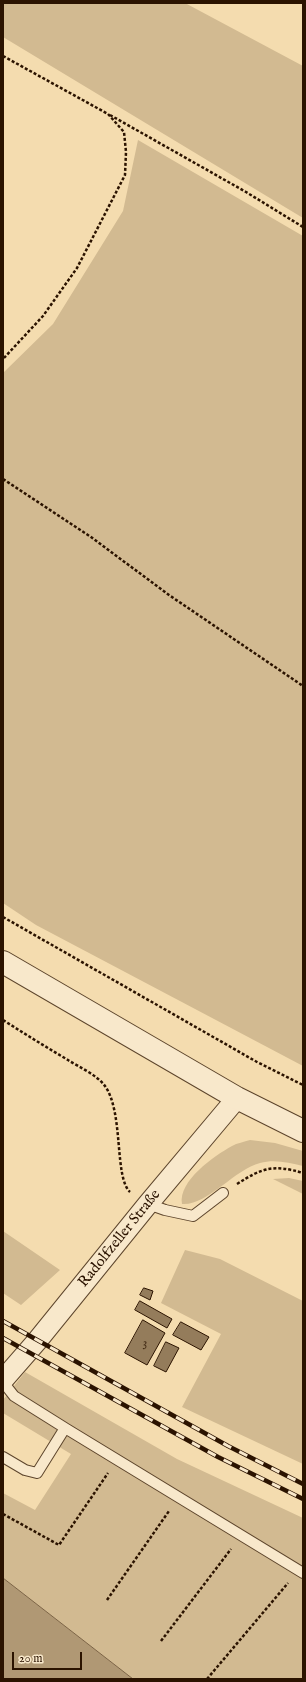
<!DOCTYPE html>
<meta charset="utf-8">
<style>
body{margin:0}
#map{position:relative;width:306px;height:1682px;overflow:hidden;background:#f4dcaf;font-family:"IM FELL English",serif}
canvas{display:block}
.frame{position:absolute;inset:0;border:4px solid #2b1300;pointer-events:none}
.scale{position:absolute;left:12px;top:1652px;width:70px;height:18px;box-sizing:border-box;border:2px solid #2b1300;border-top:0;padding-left:5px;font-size:12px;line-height:14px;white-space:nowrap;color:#2b1300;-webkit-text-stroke:3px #f8e8cb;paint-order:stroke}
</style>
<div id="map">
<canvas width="306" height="1682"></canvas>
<div class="frame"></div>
<div class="scale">20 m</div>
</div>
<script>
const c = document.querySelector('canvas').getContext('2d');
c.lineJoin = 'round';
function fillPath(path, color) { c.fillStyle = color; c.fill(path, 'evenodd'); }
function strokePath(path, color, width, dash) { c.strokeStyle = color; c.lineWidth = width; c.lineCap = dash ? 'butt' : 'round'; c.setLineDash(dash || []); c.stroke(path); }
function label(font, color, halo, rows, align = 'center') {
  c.font = font + ' "IM FELL English",serif'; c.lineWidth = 4; c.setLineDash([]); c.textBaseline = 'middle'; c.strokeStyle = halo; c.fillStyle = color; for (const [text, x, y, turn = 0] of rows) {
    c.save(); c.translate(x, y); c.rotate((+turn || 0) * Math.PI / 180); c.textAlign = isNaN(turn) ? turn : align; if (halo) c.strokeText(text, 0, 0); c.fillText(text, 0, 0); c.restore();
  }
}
const green = new Path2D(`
 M3,3H185L303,66V218L3,37Z
 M138,140L303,236V1066L36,925L3,903V373L53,324L123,211Z
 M250,1140L275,1143L303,1151V1166C289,1163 275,1159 260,1163C235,1169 207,1206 182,1204C178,1181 214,1156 232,1146C237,1143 244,1142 250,1140Z
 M289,1178L303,1181V1194L273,1179Z
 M3,1231L60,1270L21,1305L3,1293Z
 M185,1250L220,1259L303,1301V1464L182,1407L221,1334L161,1303Z
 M25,1372L177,1459L303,1518V1679H133L3,1578V1493L35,1510L71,1454L3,1413V1400Z`);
const water = new Path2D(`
 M3,1578L133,1679H3Z`);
const building = new Path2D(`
 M144,1288L153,1291L150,1300L140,1295Z
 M140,1301L172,1319L167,1328L135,1310Z
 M143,1320L165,1333L147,1365L125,1353Z
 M181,1322L209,1337L201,1350L173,1335Z
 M166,1342L179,1348L166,1372L154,1366Z`);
const path = new Path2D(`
 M3,56L108,114L124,132L126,152L125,175L77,268L43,316L3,359
 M110,115L246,192L303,227
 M3,479L91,537L169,595L303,686
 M3,917L257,1062L303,1085
 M3,1020C25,1034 46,1047 68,1060C79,1067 97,1075 105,1086C124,1113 114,1177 130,1192
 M237,1184C262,1168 273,1164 303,1173
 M3,1514L59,1545L108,1473
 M107,1600L169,1511
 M161,1641L231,1549
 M207,1679L288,1583`);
const service = new Path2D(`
 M148,1204L165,1210L193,1216L223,1193
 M3,1382L14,1396L65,1428
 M3,1457L25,1470L37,1473L65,1428L303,1573`);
const minor = new Path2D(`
 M3,1380L37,1341L148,1204L237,1098`);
const tertiary = new Path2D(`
 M3,962L237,1098L303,1131`);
const rail = new Path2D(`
 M3,1321L228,1446L303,1484
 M3,1338L218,1457L303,1499`);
const numberNames = [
 ["3",145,1343]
];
const streetNames = [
 ["Radolfzeller Straße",120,1239,-51]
];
fillPath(green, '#d2ba91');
fillPath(water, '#b09874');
strokePath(water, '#7b6346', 1);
fillPath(building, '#947c5b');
strokePath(building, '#2b1300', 1);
strokePath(service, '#5d452c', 12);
strokePath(minor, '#5d452c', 22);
strokePath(tertiary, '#5d452c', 24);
strokePath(path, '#2b1300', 2.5, [3, 2]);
strokePath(service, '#f8e8cb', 10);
strokePath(minor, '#f8e8cb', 20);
strokePath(tertiary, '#f8e8cb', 22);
strokePath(rail, '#2b1300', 4.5);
strokePath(rail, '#f8e8cb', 3, [9]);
label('13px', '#452d17', null, numberNames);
label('15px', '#2b1300', '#f8e8cb', streetNames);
</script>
